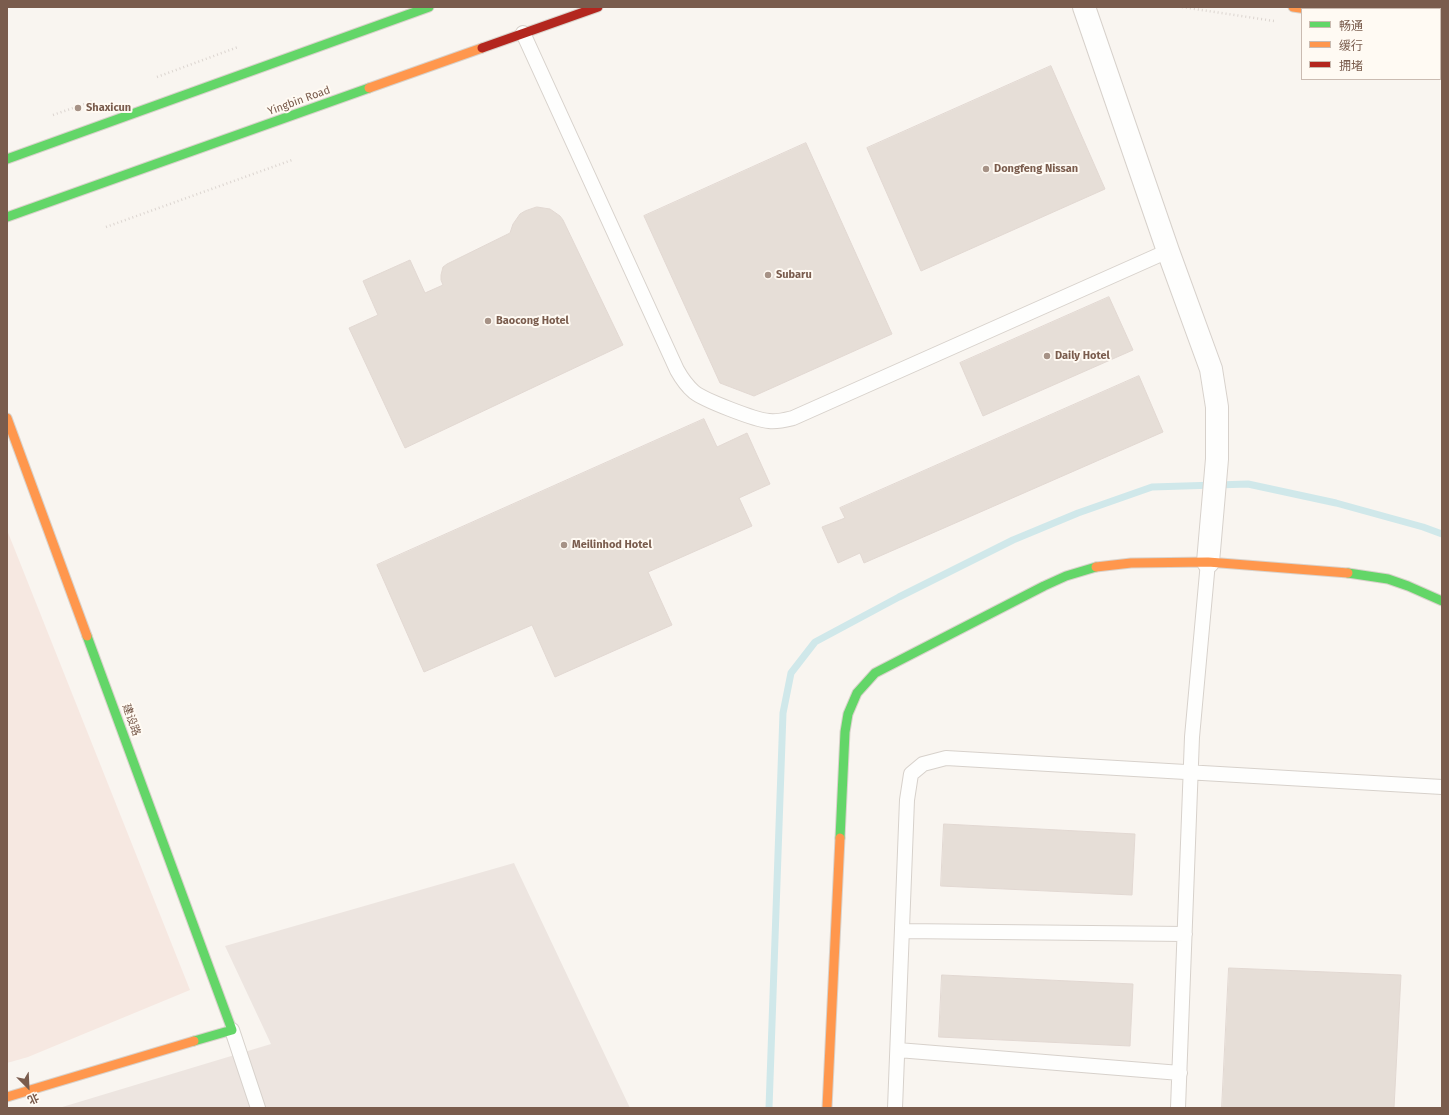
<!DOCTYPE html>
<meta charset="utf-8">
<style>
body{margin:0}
#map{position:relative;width:1449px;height:1115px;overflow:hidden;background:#f9f5f0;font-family:"Fira Sans","Noto Sans SC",sans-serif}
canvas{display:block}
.frame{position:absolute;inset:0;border:8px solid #7a5c4d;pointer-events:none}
.legend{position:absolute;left:1301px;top:8px;width:140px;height:72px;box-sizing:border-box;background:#fffaf3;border:1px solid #cabbb1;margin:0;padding:5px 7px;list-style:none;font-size:12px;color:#7a5c4d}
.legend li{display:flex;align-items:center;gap:8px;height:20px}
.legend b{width:20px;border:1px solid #cabbb1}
.north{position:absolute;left:8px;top:1067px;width:40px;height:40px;-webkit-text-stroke:3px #fffaf3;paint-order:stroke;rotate:156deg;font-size:11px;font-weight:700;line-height:16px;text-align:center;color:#7a5c4d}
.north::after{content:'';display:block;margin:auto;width:14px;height:18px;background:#7a5c4d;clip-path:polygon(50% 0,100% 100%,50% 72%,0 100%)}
</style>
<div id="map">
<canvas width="1449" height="1115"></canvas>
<div class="frame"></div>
<ul class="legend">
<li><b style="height:5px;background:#63d668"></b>畅通</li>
<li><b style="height:5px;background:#ff974d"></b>缓行</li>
<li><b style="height:5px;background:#b3261e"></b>拥堵</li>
</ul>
<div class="north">北</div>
</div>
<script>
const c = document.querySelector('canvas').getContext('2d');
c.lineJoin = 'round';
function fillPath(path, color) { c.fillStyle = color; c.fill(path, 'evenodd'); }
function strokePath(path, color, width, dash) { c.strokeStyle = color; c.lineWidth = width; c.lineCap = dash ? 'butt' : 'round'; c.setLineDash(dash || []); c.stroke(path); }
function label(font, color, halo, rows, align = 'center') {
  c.font = font + ' "Fira Sans","Noto Sans SC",sans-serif'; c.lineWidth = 4; c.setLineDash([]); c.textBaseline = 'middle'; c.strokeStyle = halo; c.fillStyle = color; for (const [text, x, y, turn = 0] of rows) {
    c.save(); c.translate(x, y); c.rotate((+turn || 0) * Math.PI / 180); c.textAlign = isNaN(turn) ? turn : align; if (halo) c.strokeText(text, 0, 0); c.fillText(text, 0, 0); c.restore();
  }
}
const commercial = new Path2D(`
 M7,530L190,990L28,1057L7,1063Z`);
const industrial = new Path2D(`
 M514,863L630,1108H59L271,1044L225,946Z`);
const green = new Path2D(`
 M1330,7H1442V22L1440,21V9H1345Z`);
const stream = new Path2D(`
 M769,1108L783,713L791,673L815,642L899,597L1013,540L1078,513L1152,487L1248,484L1336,503L1423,527L1442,534`);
const building = new Path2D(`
 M1051,66L1105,189L921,271L867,148Z
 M806,143L892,334L754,396L720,383L644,216Z
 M537,207L550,209L560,216L563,220L623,345L405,448L349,328L378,315L363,281L410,260L425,293L443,285L441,280V275L443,267L447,264L510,233L513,224L520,214L525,211Z
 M1109,297L1133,350L983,416L960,363Z
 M1139,376L1163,432L864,563L860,553L838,563L822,527L845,518L840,508Z
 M704,419L717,447L747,433L770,484L739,498L752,526L648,572L672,625L555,677L532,625L424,672L377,565Z
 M944,824L1135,834L1132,895L941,886Z
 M1229,968L1401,975L1394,1108H1222Z
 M942,975L1133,984L1130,1046L939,1037Z`);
const path = new Path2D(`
 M1182,7L1274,21
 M157,77L238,47
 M53,115L93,101
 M106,227L292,160`);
const lane = new Path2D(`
 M523,33L677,370C682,379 686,385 694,392C704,400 755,420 769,421C778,422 785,420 793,418L1168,251
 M902,931L1185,934
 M232,1030L258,1108
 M898,1050L1180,1073
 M895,1108L907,800L911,774L923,764L946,758L1442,787
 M1178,1108L1192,737L1208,562`);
const street = new Path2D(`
 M1084,7L1168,251L1211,369L1217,407V459L1208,562`);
const fast = new Path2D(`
 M7,159L429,7
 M7,217L369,88
 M1348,573L1388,579L1408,586L1442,601
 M87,636L232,1030L194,1041
 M840,838L845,732L848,714L857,693L875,673L1044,586L1066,576L1096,567`);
const slow = new Path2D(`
 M1293,7L1307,9
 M1440,31L1442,32
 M369,88L482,48
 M7,418L87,636
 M1096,567L1131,563L1208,562L1348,573
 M7,1097L194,1041
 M827,1108L840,838`);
const jam = new Path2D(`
 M482,48L598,7`);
const markers = [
 [78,108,4,"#a69286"],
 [986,169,4,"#a69286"],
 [768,275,4,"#a69286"],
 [488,321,4,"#a69286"],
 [1047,356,4,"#a69286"],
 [564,545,4,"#a69286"]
];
const streetNames = [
 ["Yingbin Road",299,101,-20],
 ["建设路",131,720,70]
];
const poiNames = [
 ["Shaxicun",86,108],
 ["Dongfeng Nissan",994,169],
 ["Subaru",776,275],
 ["Baocong Hotel",496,321],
 ["Daily Hotel",1055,356],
 ["Meilinhod Hotel",572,545]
];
fillPath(commercial, '#f6e8e1');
fillPath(industrial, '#ede5e0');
fillPath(green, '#e7f0db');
strokePath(stream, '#d0e8ea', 7);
fillPath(building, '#e6ded7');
strokePath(building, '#e2d8d2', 1);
strokePath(lane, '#d7d1cb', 16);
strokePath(street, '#d7d1cb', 24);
strokePath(fast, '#d9d2cb', 11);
strokePath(slow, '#d9d2cb', 11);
strokePath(jam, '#d9d2cb', 11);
strokePath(path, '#dcd5d0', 2.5, [1, 3]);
strokePath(lane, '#fefefd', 14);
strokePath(street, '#fefefd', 22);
strokePath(fast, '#63d668', 9);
strokePath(slow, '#ff974d', 9);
strokePath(jam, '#b3261e', 9);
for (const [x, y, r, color] of markers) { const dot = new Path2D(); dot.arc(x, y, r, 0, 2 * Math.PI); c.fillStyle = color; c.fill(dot); strokePath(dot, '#fffaf3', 1.5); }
label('11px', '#7a5c4d', '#fffaf3', streetNames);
label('bold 11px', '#7a5c4d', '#fffaf3', poiNames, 'left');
</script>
